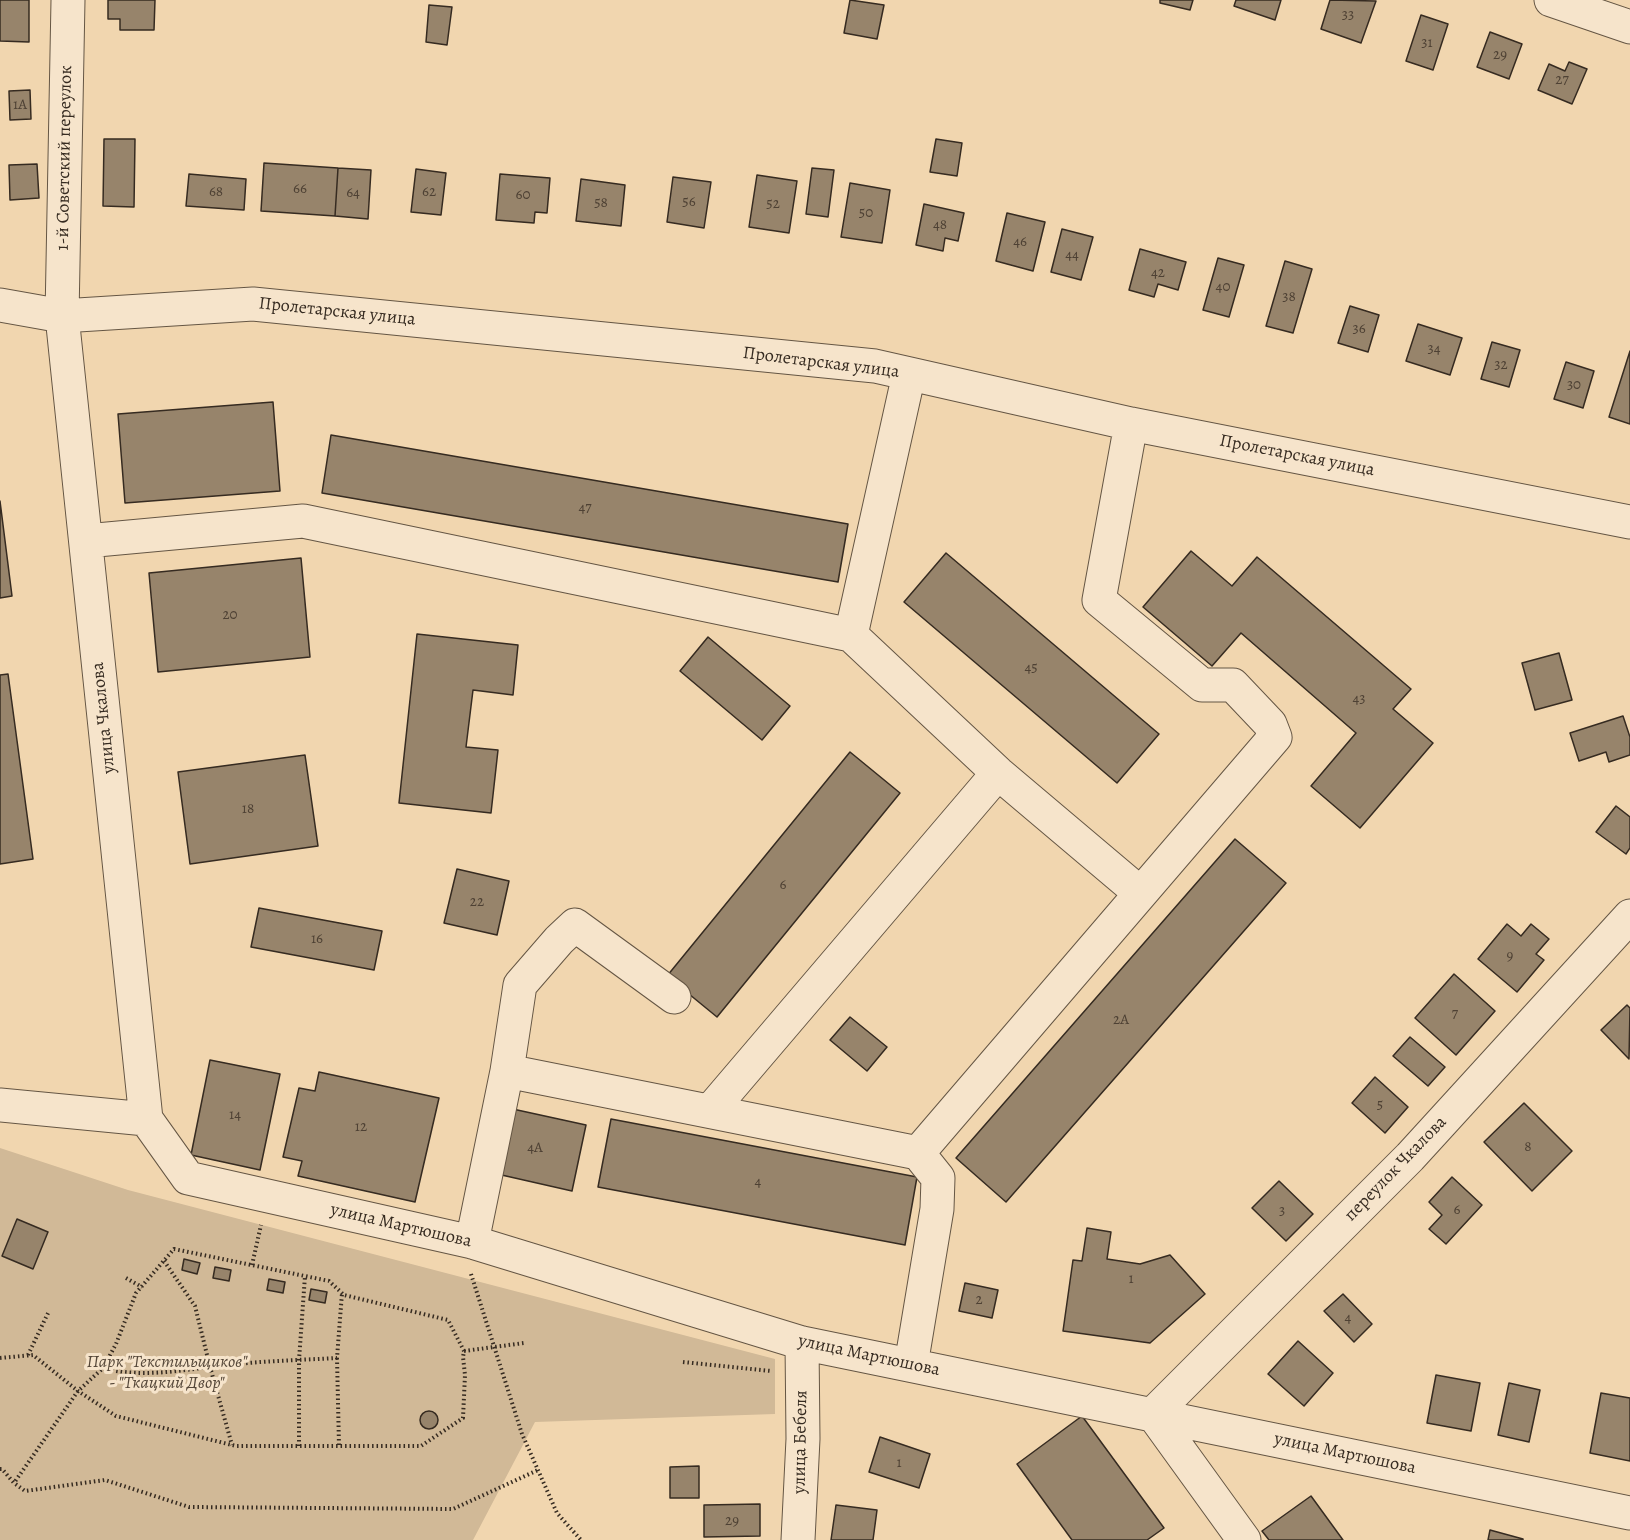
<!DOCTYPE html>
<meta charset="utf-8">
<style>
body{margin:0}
canvas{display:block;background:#f1d6af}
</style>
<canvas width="1630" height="1540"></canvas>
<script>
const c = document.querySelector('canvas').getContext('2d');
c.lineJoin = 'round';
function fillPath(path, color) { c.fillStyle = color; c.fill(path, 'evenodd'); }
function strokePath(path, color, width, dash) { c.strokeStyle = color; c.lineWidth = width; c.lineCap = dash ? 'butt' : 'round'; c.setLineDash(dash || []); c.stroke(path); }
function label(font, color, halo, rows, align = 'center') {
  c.font = font + ' Alegreya,serif'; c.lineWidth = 6; c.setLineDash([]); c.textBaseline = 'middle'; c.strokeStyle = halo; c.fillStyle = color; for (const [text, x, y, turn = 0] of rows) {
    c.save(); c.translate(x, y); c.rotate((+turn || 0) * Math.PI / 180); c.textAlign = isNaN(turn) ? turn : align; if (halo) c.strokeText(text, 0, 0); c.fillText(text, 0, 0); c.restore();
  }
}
const green = new Path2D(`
 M0,1148L128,1190L775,1359V1414L535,1422L473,1540H0Z`);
const building = new Path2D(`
 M0,0H29V42L0,41Z
 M108,0H155L154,30H120V19H108Z
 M850,0L884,5L877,39L844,33Z
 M1160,0H1193L1190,10L1160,3Z
 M1236,0H1281L1275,20L1234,6Z
 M1330,0L1376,1L1361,43L1321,29Z
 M429,5L452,7L447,45L426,42Z
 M1421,15L1448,24L1433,70L1406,61Z
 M1490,32L1522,44L1509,79L1477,67Z
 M1569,62L1587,69L1572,104L1538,90L1549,64L1565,71Z
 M30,90L31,119L10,120L9,91Z
 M104,139H135L134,207L103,206Z
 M936,139L962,143L957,176L930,172Z
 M264,163L338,168L335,216L261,211Z
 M37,164L39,198L10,200L9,165Z
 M338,168L371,170L368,219L335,216Z
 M812,168L834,170L828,217L806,214Z
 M416,169L446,173L441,215L411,212Z
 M189,174L246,179L244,210L186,206Z
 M500,174L550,178L547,213L535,212L534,223L496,220Z
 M757,175L797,181L789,233L749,227Z
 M673,177L711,182L704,228L667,222Z
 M581,179L625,185L621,226L576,221Z
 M850,183L890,190L882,243L841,237Z
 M924,204L964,213L958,241L945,238L943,251L916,245Z
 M1007,213L1045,222L1033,271L996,261Z
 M1062,229L1093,237L1081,280L1051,272Z
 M1140,249L1186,262L1178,290L1158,284L1154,297L1129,290Z
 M1218,258L1244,265L1229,317L1203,310Z
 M1285,261L1312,269L1293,333L1266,326Z
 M1350,306L1379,315L1368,352L1338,343Z
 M1418,324L1462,338L1450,375L1406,361Z
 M1492,342L1520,350L1509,387L1481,379Z
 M1630,351V424L1609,417Z
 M1566,362L1594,371L1583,408L1554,399Z
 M273,402L280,491L125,503L118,414Z
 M331,435L848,524L838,582L322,493Z
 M0,501L12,596L0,598Z
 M1191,551L1232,586L1257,557L1411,689L1393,709L1433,743L1360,828L1311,786L1356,733L1241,633L1212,666L1143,607Z
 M946,553L1159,734L1117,783L904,602Z
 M301,558L310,657L158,672L149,573Z
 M417,634L518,645L513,695L473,690L466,747L498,750L491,813L399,803Z
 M708,637L790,706L762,740L680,671Z
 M1559,653L1572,700L1535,710L1522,663Z
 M8,674L33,859L0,864V675Z
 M1623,716L1630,737V755L1609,762L1606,752L1579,761L1570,733Z
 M850,752L900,793L717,1017L667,976Z
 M305,755L318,846L190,864L178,772Z
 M1616,806L1630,817V848L1626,854L1596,832Z
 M1235,839L1286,883L1006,1202L956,1158Z
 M457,869L509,881L497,935L444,923Z
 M259,908L382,931L374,970L251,947Z
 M1507,924L1521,936L1531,924L1549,939L1536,954L1544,960L1517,992L1478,959Z
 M1454,974L1495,1011L1456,1055L1415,1018Z
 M1627,1005L1630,1008L1629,1059L1601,1030Z
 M850,1017L887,1047L867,1071L830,1040Z
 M1410,1037L1445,1067L1428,1086L1393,1056Z
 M210,1060L280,1074L260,1170L191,1155Z
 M319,1072L439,1098L415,1202L298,1176L302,1161L283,1157L299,1088L315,1091Z
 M1375,1077L1408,1107L1385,1133L1352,1103Z
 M1524,1103L1572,1151L1532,1191L1484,1142Z
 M499,1106L586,1125L572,1191L484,1171Z
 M611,1119L917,1177L905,1245L598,1187Z
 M1452,1177L1482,1205L1446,1244L1429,1229L1442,1215L1429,1202Z
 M1279,1181L1313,1214L1286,1241L1252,1208Z
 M17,1219L48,1232L33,1269L2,1256Z
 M1087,1228L1111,1232L1107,1259L1140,1264L1170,1255L1205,1294L1150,1343L1063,1331L1073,1260L1082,1261Z
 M184,1259L200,1263L197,1274L182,1270Z
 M215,1267L231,1270L229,1281L213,1278Z
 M269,1279L285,1282L283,1293L267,1290Z
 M965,1283L998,1290L992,1318L959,1311Z
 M311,1289L327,1292L325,1303L309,1300Z
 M1343,1294L1372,1324L1354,1342L1324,1311Z
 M1298,1341L1333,1373L1304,1406L1268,1374Z
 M1436,1375L1480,1383L1471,1431L1427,1423Z
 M1509,1383L1540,1390L1529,1442L1498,1435Z
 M1601,1393L1630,1398V1461L1590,1453Z
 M420 1420a9 9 0 1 1 18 0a9 9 0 1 1-18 0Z
 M1082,1416L1164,1528L1147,1540H1072L1017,1464Z
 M880,1437L930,1454L919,1488L869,1472Z
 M699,1466V1498H670V1467Z
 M1311,1496L1343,1540H1269L1262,1531Z
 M760,1504V1536L704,1537V1505Z
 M836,1505L877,1510L873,1540H831Z
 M1490,1530L1523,1539V1540H1488Z`);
const path = new Path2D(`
 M164,1261L195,1306L210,1367L232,1445
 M252,1265L261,1225
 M471,1274L522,1434L557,1513L581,1540
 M126,1278L142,1287
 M28,1355L49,1311
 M0,1358L33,1355L78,1391L116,1416L236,1446H421L463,1418L465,1375L463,1357L464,1351L448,1320L344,1295L329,1281L174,1249L136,1293L116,1344L103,1368L78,1391L14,1483
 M337,1358L339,1446
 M683,1362L771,1371
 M103,1368C142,1379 187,1369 227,1365C263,1361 300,1360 337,1358L342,1293
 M299,1446V1360L305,1276
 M0,1469H2L14,1483L25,1491L105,1480L189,1507L453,1509L538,1470`);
const minor = new Path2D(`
 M68,0L62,316L146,1119L188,1178L472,1242L802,1343L1630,1513
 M1551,0L1630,27
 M0,305L62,316L253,304L875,366L1131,424L1630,522
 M909,374L851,635L998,773L1140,893
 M86,541L303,521L851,635
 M507,1071L520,985L559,940L575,925L674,997
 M0,1105L146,1119
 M710,1111L998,773
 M918,1153L1275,737L1270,724L1233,685H1202L1099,600L1131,424
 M472,1242L507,1071L918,1153L938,1178L937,1209L911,1365
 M798,1540L803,1439L802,1343
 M1244,1540L1153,1414L1410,1157L1630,916`);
const pathBridge = new Path2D(`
 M464,1351L524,1343`);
const numberNames = [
 ["33",1348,15],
 ["31",1427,43],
 ["29",1500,55],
 ["27",1562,80],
 ["1А",20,105],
 ["66",300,189],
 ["68",216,192],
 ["62",429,192],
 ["64",353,193],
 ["60",523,195],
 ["56",689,202],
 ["58",601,203],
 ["52",773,204],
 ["50",866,213],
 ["48",940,225],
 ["46",1020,242],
 ["44",1072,255],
 ["42",1158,273],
 ["40",1223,287],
 ["38",1289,297],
 ["36",1359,329],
 ["34",1434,349],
 ["32",1501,365],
 ["30",1574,385],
 ["47",585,508],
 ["20",230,615],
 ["45",1031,668],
 ["43",1359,699],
 ["18",248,809],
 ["6",783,885],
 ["22",477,902],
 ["16",317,939],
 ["9",1510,956],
 ["7",1455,1014],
 ["2А",1121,1020],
 ["5",1380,1105],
 ["14",235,1115],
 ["12",361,1127],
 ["8",1528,1147],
 ["4А",535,1148],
 ["4",758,1182],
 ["6",1457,1210],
 ["3",1282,1211],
 ["1",1131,1279],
 ["2",979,1300],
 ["4",1348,1318],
 ["1",899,1463],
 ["29",732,1521]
];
const streetNames = [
 ["1-й Советский переулок",65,158,-89],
 ["Пролетарская улица",337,312,6],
 ["Пролетарская улица",821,363,7],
 ["Пролетарская улица",1297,456,11],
 ["улица Чкалова",104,718,-96],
 ["переулок Чкалова",1396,1169,-46],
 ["улица Мартюшова",401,1226,13],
 ["улица Мартюшова",869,1356,12],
 ["улица Бебеля",801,1442,-89],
 ["улица Мартюшова",1345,1454,12]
];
const parkNames = [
 ["Парк \"Текстильщиков\"",167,1363],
 ["- \"Ткацкий Двор\"",167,1384]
];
fillPath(green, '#d1b997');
fillPath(building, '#97846b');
strokePath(building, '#362b21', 1.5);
strokePath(minor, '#655644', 35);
strokePath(path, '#362b21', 4, [1.5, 3]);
strokePath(minor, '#f6e4cb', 33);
strokePath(pathBridge, '#362b21', 4, [1.5, 3]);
label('15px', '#4e4134', null, numberNames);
label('18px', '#362b21', '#f6e4cb', streetNames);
label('italic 18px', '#554739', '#f6e4cb', parkNames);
</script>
